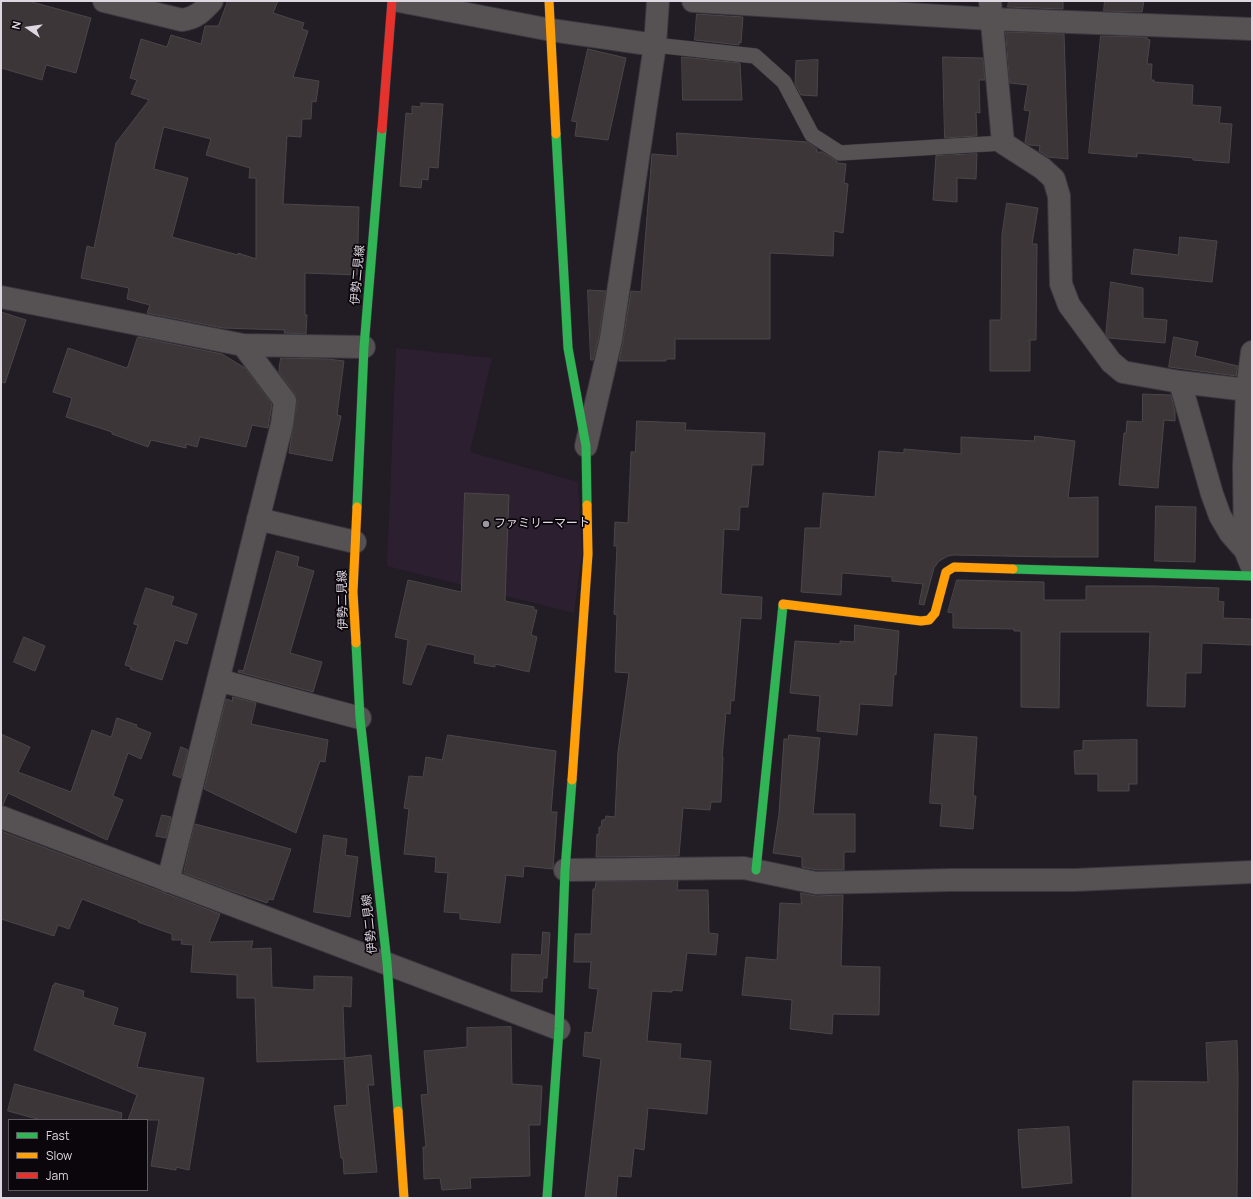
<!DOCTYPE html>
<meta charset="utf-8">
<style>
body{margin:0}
#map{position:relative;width:1253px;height:1199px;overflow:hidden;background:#221c24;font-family:Manrope,sans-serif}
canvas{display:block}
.frame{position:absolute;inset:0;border:2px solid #ded7e1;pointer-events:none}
.legend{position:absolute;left:8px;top:1119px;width:140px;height:72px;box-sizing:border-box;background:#0a060b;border:1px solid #5f5a61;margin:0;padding:5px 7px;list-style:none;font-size:12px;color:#ded7e1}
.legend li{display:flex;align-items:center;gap:8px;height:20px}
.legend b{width:20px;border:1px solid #5f5a61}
.north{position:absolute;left:8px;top:8px;width:40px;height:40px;-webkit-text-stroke:3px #0a060b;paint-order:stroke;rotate:283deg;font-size:11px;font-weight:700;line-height:16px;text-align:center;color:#ded7e1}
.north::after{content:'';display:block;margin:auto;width:14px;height:18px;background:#ded7e1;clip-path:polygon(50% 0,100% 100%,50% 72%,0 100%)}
</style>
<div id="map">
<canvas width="1253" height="1199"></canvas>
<div class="frame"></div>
<ul class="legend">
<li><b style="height:5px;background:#30b455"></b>Fast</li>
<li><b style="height:5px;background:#ff9f0a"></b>Slow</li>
<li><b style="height:5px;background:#e5322d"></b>Jam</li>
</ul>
<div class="north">N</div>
</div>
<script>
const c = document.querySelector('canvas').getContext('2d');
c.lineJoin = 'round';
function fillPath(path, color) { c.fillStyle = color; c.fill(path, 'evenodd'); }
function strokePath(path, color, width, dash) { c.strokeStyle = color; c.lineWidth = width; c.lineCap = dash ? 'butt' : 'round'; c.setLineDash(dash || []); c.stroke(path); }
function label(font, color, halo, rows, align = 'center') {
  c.font = font + ' Manrope,"Noto Sans JP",sans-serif'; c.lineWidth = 3.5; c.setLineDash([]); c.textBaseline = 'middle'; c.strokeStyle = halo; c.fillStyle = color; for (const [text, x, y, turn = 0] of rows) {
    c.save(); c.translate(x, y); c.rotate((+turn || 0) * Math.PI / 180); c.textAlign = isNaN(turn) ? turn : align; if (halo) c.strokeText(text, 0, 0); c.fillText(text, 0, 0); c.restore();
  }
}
const built = new Path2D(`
 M396,348L492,358L470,452L578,482L582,554L574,613L387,566Z`);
const building = new Path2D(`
 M1,1H28L91,18L76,73L46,65L42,80L1,68Z
 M228,1H278L273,13L304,23L302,29L308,31L293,77L319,81L316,102L312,101L311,119H302L301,137L287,136L283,204L359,207L357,275L305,273V315H307L306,334L284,333L285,330L223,328L147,313L150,305L127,299L129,288L81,278L87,246L94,248L116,143L149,100L131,94L137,80L130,78L141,39L167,47L171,35L201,44L205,26H218ZM164,127L211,139L206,155L250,168L249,178H256V259L238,253V255L172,237L188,178L154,169Z
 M1009,1H1063V9L1008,7Z
 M1105,1H1144L1142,12L1104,11Z
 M697,14L743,17L741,43L739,42V45L695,40Z
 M1006,32L1064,34L1068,159L1048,157L1039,151L1040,146L1029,145L1025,142L1030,111L1024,110L1028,85L1010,83Z
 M1101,36L1147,37V39L1150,40L1147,64H1152L1151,80H1154V82L1193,85L1192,105L1221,107L1219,123L1232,124L1229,163L1193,160V158L1137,153V157L1089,153Z
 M588,49L626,58L608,140L575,136L577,122L572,121Z
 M682,57L740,63L742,100H683Z
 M943,57L983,58L985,80H979L980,113L976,112L977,136L945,138Z
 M818,60L817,96L801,95L795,84L796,61Z
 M421,103L443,104L438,168L429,167L428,180L422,179L421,188L400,186L406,113L412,114V106L421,107Z
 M677,133L807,142L817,149V152H822L837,161V163L846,164L844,183L848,184L843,233L834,231L833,256L770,253V339H675V359H666V361H619L623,341L631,291L641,292L652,154L677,156Z
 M977,154L976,179L957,178V202L933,200L936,156Z
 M1007,203L1038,208L1032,244H1037L1036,340H1030V371H990V320H1001L1002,235Z
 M1180,237L1217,241L1212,282L1131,274L1134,249L1178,255Z
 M1111,282L1143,288V318L1167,320L1165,343L1108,338L1106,334Z
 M588,290L606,291L599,337L593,360H591Z
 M1,312L26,320L5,383L1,382Z
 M138,337L222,354L245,368L272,404L268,428L252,425L246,447L200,437L197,447L186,444V448L151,440L148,447L112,434V432L66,417L72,398L53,392L68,348L127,368Z
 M1174,337L1198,342L1195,356L1238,366L1236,376L1169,367Z
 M281,358L328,359L344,361L337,415L341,416L332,461L289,453L297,402L295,394L279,372Z
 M1143,394L1171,395L1175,411V421L1164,420L1158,488L1119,485L1124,433H1126L1127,421L1142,422Z
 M637,421L686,423L685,430L765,433L763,465H752L748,507H740L739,530L724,529L721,594L762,597L761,619L741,618L734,701L731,700L730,714L726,713L722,757H723L721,802H711L710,810L683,808L679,856L596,857L597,834L599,835V827H601L602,820H605L606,816L615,817L618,752L629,673L615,672L617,615L614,614L617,546H614L615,522L628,523L631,452H635Z
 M1035,436L1075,441L1068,498L1098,497V557H1053L954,555L948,556L939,561L934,568L924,605L919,604L923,584L892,581V577L842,573L841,595L801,592L805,528H820L823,493L875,497L879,451L904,453V449L961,454V437L1034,441Z
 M465,493L509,495L505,601L534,607V610H537L531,635L537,637L529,672L495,664V667L474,663L475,655L427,644L411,685L403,683L408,640L395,637L408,580L461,592Z
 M1156,506L1196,507L1195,562L1155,561Z
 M277,551L299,557L297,566L314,571L290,653L322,662L313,692L238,672L239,670L243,671Z
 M957,580L1044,582V600H1086V586H1154L1219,588L1218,601L1224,602L1223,618L1252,619V645L1202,643L1201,673H1186L1185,707L1147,706L1150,632H1060L1059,708L1021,707V631H1014V629L953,628V613L948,612Z
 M146,588L174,597L171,605L197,614L187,644L175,640L162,680L130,669L131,667L125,665L138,625L134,624Z
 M855,625L899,631L896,675L894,674L892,706L860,704L857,735L817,731L820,696L790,693L795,641L840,644V641L854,642Z
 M24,637L45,646L35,671L14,662Z
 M233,697L256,703L251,724L328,740L325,762L320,761L296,833L204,789L226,699L232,701Z
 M117,718L137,725L136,727L151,733L141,759L128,753L113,796L123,800L107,840L8,793L3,805H1V734L30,747L18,772L71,792L92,730L111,737Z
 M935,734L977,737L973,796H976L973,829L940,826L942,804L930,803Z
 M448,735L556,751L551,812H557L553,869L524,866L523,877L506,875L500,923L460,919V913L444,912L448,873L435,872L436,857L404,854L409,809L404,808L409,776L423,777L426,757L442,760Z
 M789,735L820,738L813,814H855V852H844V870H817L802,867V857L773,853L779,814L784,739H788Z
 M1137,740V784H1129V791H1098V774H1075L1074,751L1083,750V741Z
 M181,747L188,750L181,778L173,775Z
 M162,815L171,817L166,838L156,836Z
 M195,824L291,849L273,900L269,899L267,903L229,890L184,873Z
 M1,831L220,914L209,942L253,941L251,949L271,948L272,987L314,990V976L352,977L351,1007L343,1006L345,1058L371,1055L374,1085H368L377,1172L344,1174L343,1158H341L334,1106L347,1105L344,1059L257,1062L255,998H237V975L191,972L193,945L181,944L182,940H172V934L138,922L139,921L82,899L69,929L58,925L54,936L1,919Z
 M324,835L347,839L345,855L358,857L350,917L314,912Z
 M678,881L677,890H708L709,933L718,934L716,955L687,953L682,991L672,990V992L652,991L647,1041L681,1044L680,1058L711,1061L707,1114L648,1108L644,1150L634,1148L631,1177L618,1176L616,1198H585L601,1059L583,1056L585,1032L592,1033L598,989L589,988L591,962H574L575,934H591L593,889H595L596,882Z
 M801,893L816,896L843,895L841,966L880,967L879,1015L833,1014L832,1034L790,1029L792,1000L742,995L746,957L777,960L780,903L801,904Z
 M543,932L550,933L547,978H543L542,992L511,991L512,954L541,955Z
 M55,983L84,991L83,997L118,1008L113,1025L146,1033L137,1067L204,1078L189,1170L176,1167V1170L151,1166L159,1120H128L137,1095L34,1050L53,985H55Z
 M511,1027L512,1084L542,1086L540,1125H529L530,1176L470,1178L471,1188L442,1190L440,1178L424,1179L423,1147H426L421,1095L428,1094L424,1051L467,1047V1028Z
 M1237,1041L1238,1077L1237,1198H1132L1133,1081L1208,1082L1206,1043Z
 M15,1084L122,1113L121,1120H41L8,1111Z
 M1069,1127L1072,1183L1022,1188L1018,1130Z`);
const lane = new Path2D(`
 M655,45L755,56L784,82L812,135L840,153L1003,143`);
const street = new Path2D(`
 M104,1L182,20C196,18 202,12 212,1
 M399,1L551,30L655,45
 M693,1L991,19L1252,29
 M990,1L1003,143L1042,168L1054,179L1059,196L1061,284L1069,305L1111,362L1123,372L1180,382L1247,390
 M1,297L243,345L364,347
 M1252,352L1247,390L1244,467L1245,550L1252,567
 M1180,382L1212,494L1220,516L1230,533L1245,550
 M586,446L611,339L655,45L658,1
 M258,519L355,542
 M218,680L360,718
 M1,817L559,1029
 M565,870L744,868L816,883L952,880H1075L1252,872
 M168,881L282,424L285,401L243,345`);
const fast = new Path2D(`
 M556,134L568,348L586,446L587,505
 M357,507L364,347L382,129
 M1013,569L1252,576
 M356,643L360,718L387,963L398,1111
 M756,870L783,605
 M547,1198L559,1029L565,870L572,780`);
const slow = new Path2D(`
 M549,1L556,134
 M783,605V604L921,621L929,620L935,613L946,572L954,567L1013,569
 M356,643L353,592L357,507
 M572,780L588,554L587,505
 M398,1111L404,1198`);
const jam = new Path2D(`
 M382,129L392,1`);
const markers = [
 [486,524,4,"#9c969f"]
];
const streetNames = [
 ["伊勢二見線",358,275,-85],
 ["伊勢二見線",343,600,-91],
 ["伊勢二見線",370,924,-96]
];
const poiNames = [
 ["ファミリーマート",494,524]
];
fillPath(built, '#2c1f30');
fillPath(building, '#3c3638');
strokePath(building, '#4b4648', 1);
strokePath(lane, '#3b373e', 16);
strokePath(street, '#3b373e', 24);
strokePath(fast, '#3b373e', 10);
strokePath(slow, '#3b373e', 10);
strokePath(jam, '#3b373e', 10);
strokePath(lane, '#565254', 15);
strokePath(street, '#565254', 22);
strokePath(fast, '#30b455', 9);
strokePath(slow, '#ff9f0a', 9);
strokePath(jam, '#e5322d', 9);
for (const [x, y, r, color] of markers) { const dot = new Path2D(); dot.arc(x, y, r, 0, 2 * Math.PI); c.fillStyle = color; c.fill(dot); strokePath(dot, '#0a060b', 1.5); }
label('12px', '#ded7e1', '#0a060b', streetNames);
label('12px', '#ded7e1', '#0a060b', poiNames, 'left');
</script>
